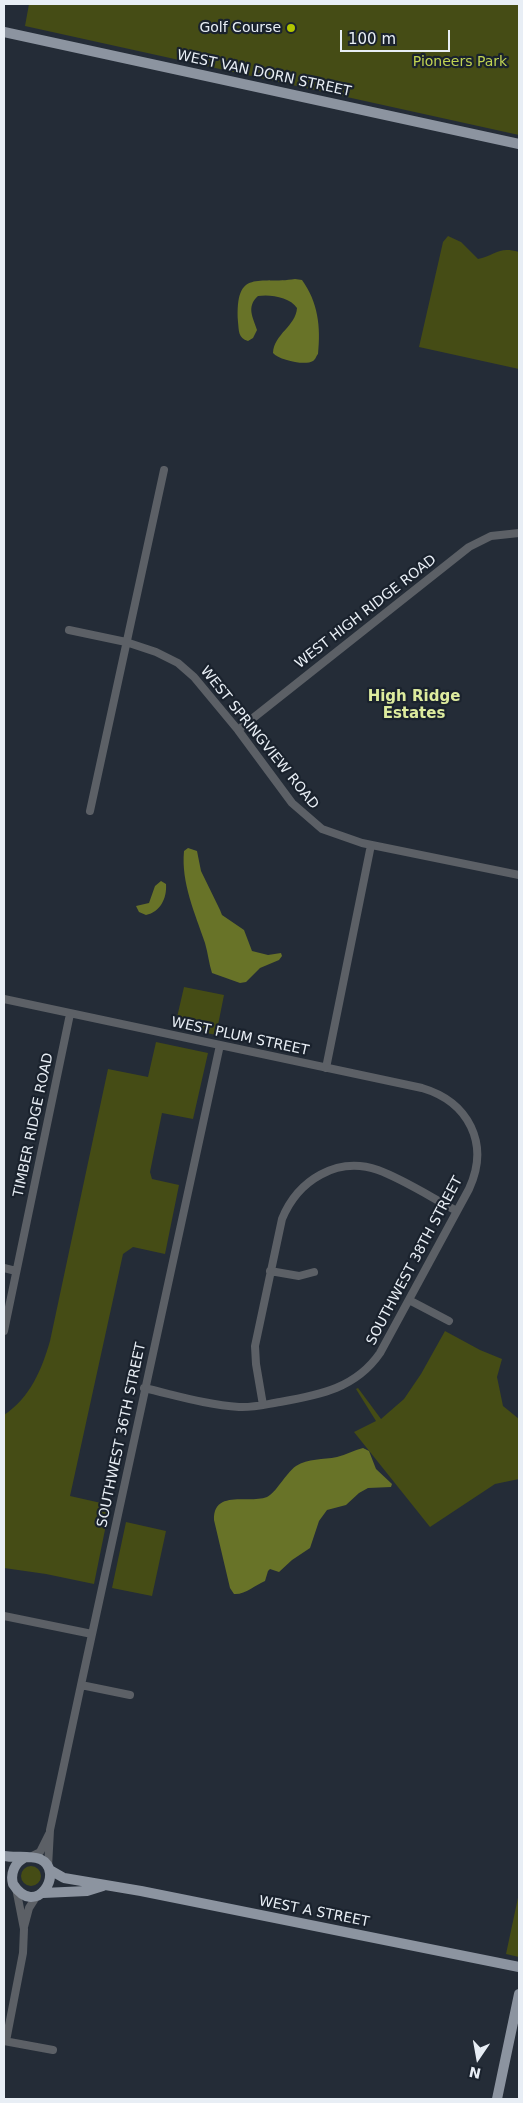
<!DOCTYPE html>
<style>
body{margin:0}
#map{position:relative;width:523px;height:2103px;overflow:hidden;background:#242c37;font-family:"DejaVu Sans",sans-serif}
canvas{display:block}
.frame{position:absolute;inset:0;border:5px solid #e8eef5;pointer-events:none}
.north{position:absolute;left:453px;top:2033px;width:50px;height:50px;-webkit-text-stroke:4px #1a222d;paint-order:stroke;rotate:192deg;font-size:14px;font-weight:700;line-height:20px;text-align:center;color:#e8eef5}
.north::after{content:'';display:block;margin:auto;width:18px;height:22px;background:#e8eef5;clip-path:polygon(50% 0,100% 100%,50% 72%,0 100%)}
.scale{position:absolute;left:340px;top:30px;width:110px;height:22px;box-sizing:border-box;border:2px solid #e8eef5;border-top:0;padding-left:6px;font-size:15px;line-height:18px;white-space:nowrap;color:#e8eef5;-webkit-text-stroke:4px #1a222d;paint-order:stroke}
</style>
<div id="map">
<canvas width="523" height="2103"></canvas>
<div class="frame"></div>
<div class="north">N</div>
<div class="scale">100 m</div>
</div>
<script>
const c = document.querySelector('canvas').getContext('2d');
c.lineJoin = 'round';
function fillPath(path, color) { c.fillStyle = color; c.fill(path, 'evenodd'); }
function strokePath(path, color, width, dash) { c.strokeStyle = color; c.lineWidth = width; c.lineCap = dash ? 'butt' : 'round'; c.setLineDash(dash || []); c.stroke(path); }
function label(font, color, halo, rows, align = 'center') {
  c.font = font + ' "DejaVu Sans",sans-serif'; c.lineWidth = 4.5; c.setLineDash([]); c.textBaseline = 'middle'; c.strokeStyle = halo; c.fillStyle = color; for (const [text, x, y, turn = 0] of rows) {
    c.save(); c.translate(x, y); c.rotate((+turn || 0) * Math.PI / 180); c.textAlign = isNaN(turn) ? turn : align; if (halo) c.strokeText(text, 0, 0); c.fillText(text, 0, 0); c.restore();
  }
}
const green = new Path2D(`
 M29,4H519V135L25,26Z
 M448,236L461,242L478,259C497,255 498,246 519,252V369L419,347L443,242Z
 M184,987L224,995L216,1035L175,1026Z
 M156,1042L208,1053L193,1119L162,1113L150,1172L152,1179L179,1185L165,1254L133,1247L123,1254L70,1496L110,1505L94,1584L46,1574L4,1568V1415C30,1398 42,1369 50,1341L108,1069L148,1077Z
 M445,1331L480,1350L502,1359L497,1377L503,1406L519,1419V1479L495,1484L430,1527L354,1432L376,1421L356,1389L358,1388L381,1419L404,1399L421,1374Z
 M126,1522L166,1531L152,1596L112,1588Z
 M21 1876a10 10 0 1 1 20 0a10 10 0 1 1-20 0Z
 M519,1893V1957L506,1954Z`);
const water = new Path2D(`
 M295,279L302,280C318,302 321,327 318,354C316,356 316,359 313,361C305,366 279,360 273,353C274,334 296,326 297,308C290,297 270,294 258,296C246,307 253,317 257,330L253,338L248,341C238,338 239,331 238,322C235,267 259,285 295,279Z
 M188,848L197,851L201,871L220,910L222,915L244,930L252,951L268,955L281,953L282,956L279,960L260,968L246,982L240,983L212,973C209,964 208,953 205,943C195,913 181,883 184,851Z
 M161,881L166,884C167,899 160,912 146,915L139,912L136,906L149,903L155,886Z
 M363,1448L369,1451L376,1469L392,1484L391,1487L368,1488L359,1493L346,1505L327,1510L319,1521L310,1548L292,1560L279,1572L270,1569L268,1571L265,1581C255,1585 245,1595 234,1594L230,1588L214,1520C213,1489 249,1504 267,1497C276,1493 285,1474 296,1466C308,1458 323,1460 337,1457C346,1455 354,1450 363,1448Z`);
const minor = new Path2D(`
 M69,630L126,642L156,652L178,663L194,677L238,730L292,803L322,829L362,843L519,875
 M238,730L469,547L491,536L519,533
 M90,811L164,470
 M4,999L422,1088C469,1102 490,1144 469,1189L380,1353C356,1388 320,1395 280,1402C267,1404 253,1408 239,1407C207,1405 175,1395 144,1388
 M326,1068L371,845
 M4,1268L16,1271
 M270,1271L299,1276L314,1272
 M409,1300L449,1321
 M4,1331L70,1014
 M263,1405L256,1364L255,1346L282,1219C298,1180 337,1156 378,1170C405,1180 432,1198 457,1211
 M4,1616L92,1634
 M81,1685L130,1695
 M30,1857L40,1852L49,1834
 M48,1867L50,1830L81,1685L220,1045
 M24,1927L29,1908L36,1897
 M4,2041L53,2050
 M6,2041L23,1953L24,1929L16,1888`);
const major = new Path2D(`
 M4,32L519,144
 M4,1856C15,1858 29,1855 40,1859C66,1871 36,1920 13,1884C10,1873 15,1863 24,1858
 M50,1870L64,1878L141,1891L519,1967
 M43,1893L87,1891L103,1886
 M497,2099L519,1994`);
const markers = [
 [291,28,5,"#b1c500"]
];
const poiNames = [
 ["Golf Course",281,28]
];
const parkNames = [
 ["Pioneers Park",460,62]
];
const streetNames = [
 ["WEST VAN DORN STREET",264,74,12],
 ["WEST HIGH RIDGE ROAD",366,612,-38],
 ["WEST SPRINGVIEW ROAD",259,738,51],
 ["WEST PLUM STREET",240,1037,12],
 ["TIMBER RIDGE ROAD",34,1125,-78],
 ["SOUTHWEST 38TH STREET",415,1261,-62],
 ["SOUTHWEST 36TH STREET",122,1435,-78],
 ["WEST A STREET",314,1912,11]
];
const neighbourhoodNames = [
 ["High Ridge",414,697],
 ["Estates",414,714]
];
fillPath(green, '#454c15');
fillPath(water, '#687328');
strokePath(minor, '#5c6066', 8);
strokePath(major, '#8c94a0', 10);
for (const [x, y, r, color] of markers) { const dot = new Path2D(); dot.arc(x, y, r, 0, 2 * Math.PI); c.fillStyle = color; c.fill(dot); strokePath(dot, '#1a222d', 2); }
label('14px', '#e8eef5', '#1a222d', poiNames, 'right');
label('14px', '#c0d352', '#1a222d', parkNames);
label('14px', '#e8eef5', '#1a222d', streetNames);
label('bold 15px', '#ddeb9e', '#1a222d', neighbourhoodNames);
</script>
